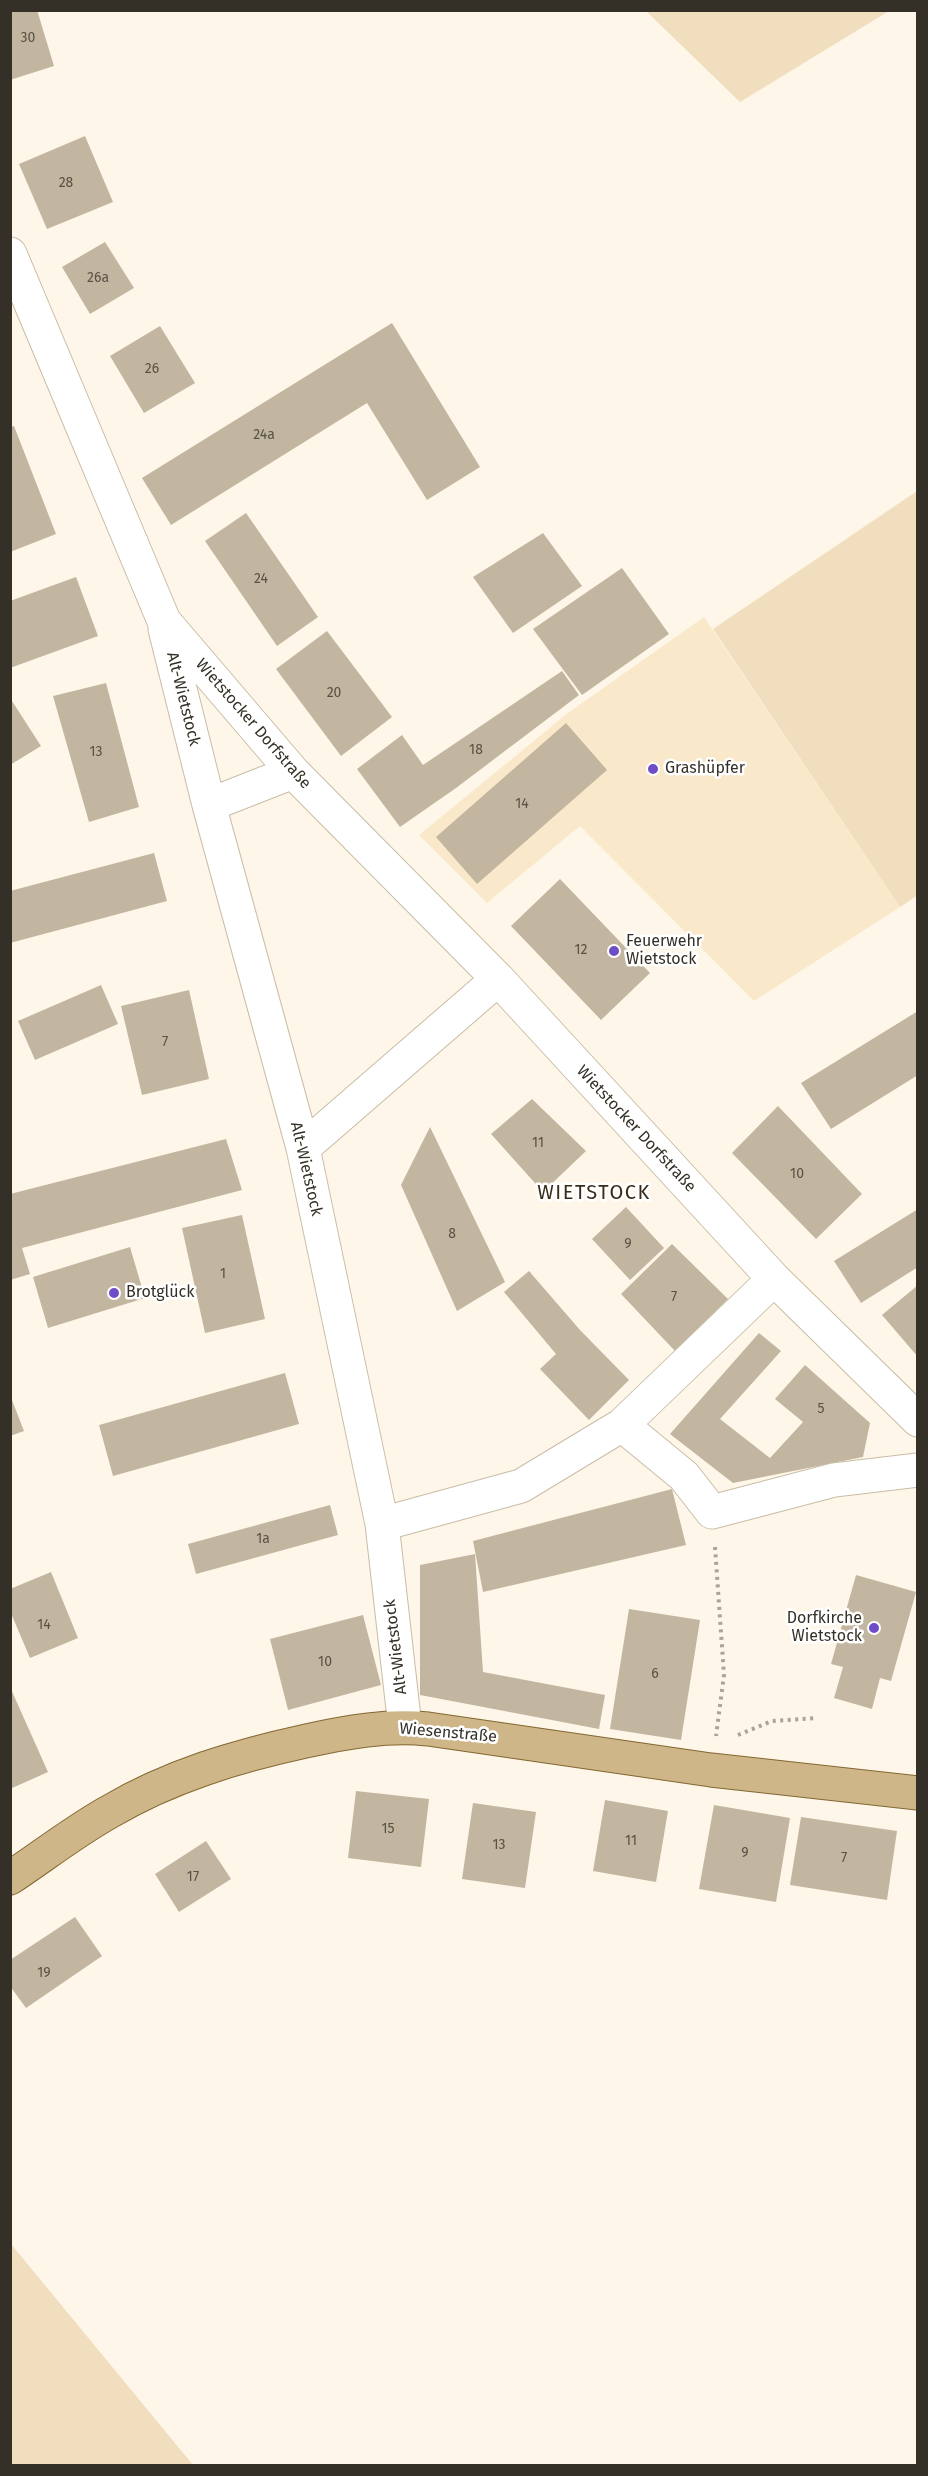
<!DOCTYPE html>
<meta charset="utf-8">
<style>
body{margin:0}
#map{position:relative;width:928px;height:2476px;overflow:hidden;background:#fef6e8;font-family:"Fira Sans",sans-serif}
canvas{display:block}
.frame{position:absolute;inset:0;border:12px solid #353027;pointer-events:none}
</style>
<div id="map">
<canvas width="928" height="2476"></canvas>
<div class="frame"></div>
</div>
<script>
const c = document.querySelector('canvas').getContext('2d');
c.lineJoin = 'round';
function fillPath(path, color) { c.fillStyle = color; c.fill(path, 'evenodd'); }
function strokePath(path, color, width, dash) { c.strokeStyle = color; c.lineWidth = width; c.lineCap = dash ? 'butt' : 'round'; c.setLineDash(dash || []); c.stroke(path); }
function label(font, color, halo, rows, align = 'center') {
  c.font = font + ' "Fira Sans",sans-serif'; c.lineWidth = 5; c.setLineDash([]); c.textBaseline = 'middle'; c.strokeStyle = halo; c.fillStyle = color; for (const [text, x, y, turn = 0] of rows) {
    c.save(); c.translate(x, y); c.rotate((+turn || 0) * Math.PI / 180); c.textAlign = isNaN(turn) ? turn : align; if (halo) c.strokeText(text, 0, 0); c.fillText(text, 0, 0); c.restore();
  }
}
const built = new Path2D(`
 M704,617L900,907L754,1001L580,826L487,903L419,835L568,713Z`);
const green = new Path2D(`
 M646,11H889L740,102Z
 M917,491L918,895L900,907L713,629Z
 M11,2244L193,2465H11Z`);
const building = new Path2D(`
 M10,10H37L54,66L10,80Z
 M85,136L113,202L47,229L19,164Z
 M105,242L134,288L90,314L62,267Z
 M392,323L480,467L427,500L367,403L171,525L142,478Z
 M160,326L195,383L144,413L110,356Z
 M14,426L56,534L10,552V427Z
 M246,513L318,617L277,646L205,541Z
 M543,533L582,586L513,633L473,577Z
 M622,568L669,634L582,695L533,629Z
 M76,577L98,636L10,668V601Z
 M327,631L392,717L341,756L276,669Z
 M562,671L579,695L456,788L400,827L357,769L402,735L423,765Z
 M106,683L139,807L89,822L53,696Z
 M12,701L41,746L10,765V702Z
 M566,723L607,770L477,884L436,837Z
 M154,853L167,901L10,943V891Z
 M560,879L650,973L601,1020L511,926Z
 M101,985L118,1024L35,1060L18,1021Z
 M189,990L209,1079L142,1095L121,1006Z
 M918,1011V1075L831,1129L801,1083Z
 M532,1099L586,1151L543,1192L491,1134Z
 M778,1106L862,1194L816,1239L732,1153Z
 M430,1127L505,1282L457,1311L401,1185Z
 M226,1139L242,1190L22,1248L30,1274L10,1280V1194Z
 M626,1207L664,1248L630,1280L592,1239Z
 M918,1209V1267L861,1303L834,1261Z
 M242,1215L265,1319L205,1333L182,1228Z
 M672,1244L728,1299L675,1351L621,1294Z
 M130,1247L145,1298L48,1328L33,1277Z
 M529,1271L580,1330L629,1380L589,1420L540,1369L556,1354L504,1292Z
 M918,1285V1357L882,1315Z
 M759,1333L781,1351L720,1419L770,1458L803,1422L775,1399L805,1365L870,1423L863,1457L733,1483L670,1434Z
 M285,1373L299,1424L113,1476L99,1425Z
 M10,1395L24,1431L10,1436Z
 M672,1489L686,1545L483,1592L473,1541Z
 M330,1505L338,1535L196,1574L188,1544Z
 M475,1554L483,1672L605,1695L599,1729L420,1695V1565Z
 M51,1572L78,1638L30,1658L10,1611V1589Z
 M856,1575L916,1592L891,1681L880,1678L872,1709L834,1698L843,1667L831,1664Z
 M629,1609L700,1620L681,1740L610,1729Z
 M363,1615L381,1685L288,1710L270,1639Z
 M10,1687L48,1772L10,1789Z
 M356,1791L429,1799L421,1867L348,1858Z
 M605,1800L668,1811L656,1882L593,1871Z
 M473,1803L536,1812L525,1888L462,1879Z
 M714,1805L790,1818L776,1902L699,1889Z
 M801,1817L897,1831L887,1900L790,1885Z
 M206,1841L231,1879L179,1912L155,1874Z
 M75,1917L102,1956L26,2008L10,1986V1960Z`);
const path = new Path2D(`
 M715,1547L724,1675L716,1736
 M738,1735L772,1721L816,1718`);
const minor = new Path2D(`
 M10,254L164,621L293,772L498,979L774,1279L918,1420
 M165,629L209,805L303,1148L382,1524L405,1727
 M209,805L293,772
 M303,1148L498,979
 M622,1425L684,1476L712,1512L834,1480L918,1470
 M382,1524L521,1486L622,1425L774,1279`);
const major = new Path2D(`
 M10,1878C43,1856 75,1831 109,1812C170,1776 237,1756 306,1741C347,1732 386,1725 428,1729L711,1770L918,1793`);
const markers = [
 [653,769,6,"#6e4dc6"],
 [614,951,6,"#6e4dc6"],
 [114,1293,6,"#6e4dc6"],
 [874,1628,6,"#6e4dc6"]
];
const numberNames = [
 ["30",28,38],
 ["28",66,183],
 ["26a",98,278],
 ["26",152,369],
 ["24a",264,435],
 ["24",261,579],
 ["20",334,693],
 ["18",476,750],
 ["13",96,752],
 ["14",522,804],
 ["12",581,950],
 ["7",165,1042],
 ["11",538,1143],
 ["10",797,1174],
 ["8",452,1234],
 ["9",628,1244],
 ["1",223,1274],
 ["7",674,1297],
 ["5",821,1409],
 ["1a",263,1539],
 ["14",44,1625],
 ["10",325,1662],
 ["6",655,1674],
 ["15",388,1829],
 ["11",631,1841],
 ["13",499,1845],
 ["9",745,1853],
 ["7",844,1858],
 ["17",193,1877],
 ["19",44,1973]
];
const streetNames = [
 ["Alt-Wietstock",183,699,76],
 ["Wietstocker Dorfstraße",253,724,49],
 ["Wietstocker Dorfstraße",636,1129,47],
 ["Alt-Wietstock",306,1169,77],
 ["Alt-Wietstock",396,1647,-97],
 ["Wiesenstraße",448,1733,5]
];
const poiNames = [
 ["Grashüpfer",665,769],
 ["Feuerwehr",626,942],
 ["Wietstock",626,960],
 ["Brotglück",126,1293],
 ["Dorfkirche",862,1619,"right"],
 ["Wietstock",862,1637,"right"]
];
const quarterNames = [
 ["WIETSTOCK",594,1193]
];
fillPath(built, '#fae8ca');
fillPath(green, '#f0debe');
fillPath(building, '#c3b6a0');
strokePath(minor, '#c9bda6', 35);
strokePath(major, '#836732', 35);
strokePath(path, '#aaa397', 4, [3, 4.5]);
strokePath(minor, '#fff', 33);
strokePath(major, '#ceb688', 33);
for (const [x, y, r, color] of markers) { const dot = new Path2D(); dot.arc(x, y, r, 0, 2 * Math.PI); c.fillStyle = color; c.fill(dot); strokePath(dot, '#fff', 2); }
label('14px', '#585245', null, numberNames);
label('16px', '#353027', '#fff', streetNames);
label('16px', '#353027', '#fff', poiNames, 'left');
c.letterSpacing = '1.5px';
label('20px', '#372d1a', '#fff', quarterNames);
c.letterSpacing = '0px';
</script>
